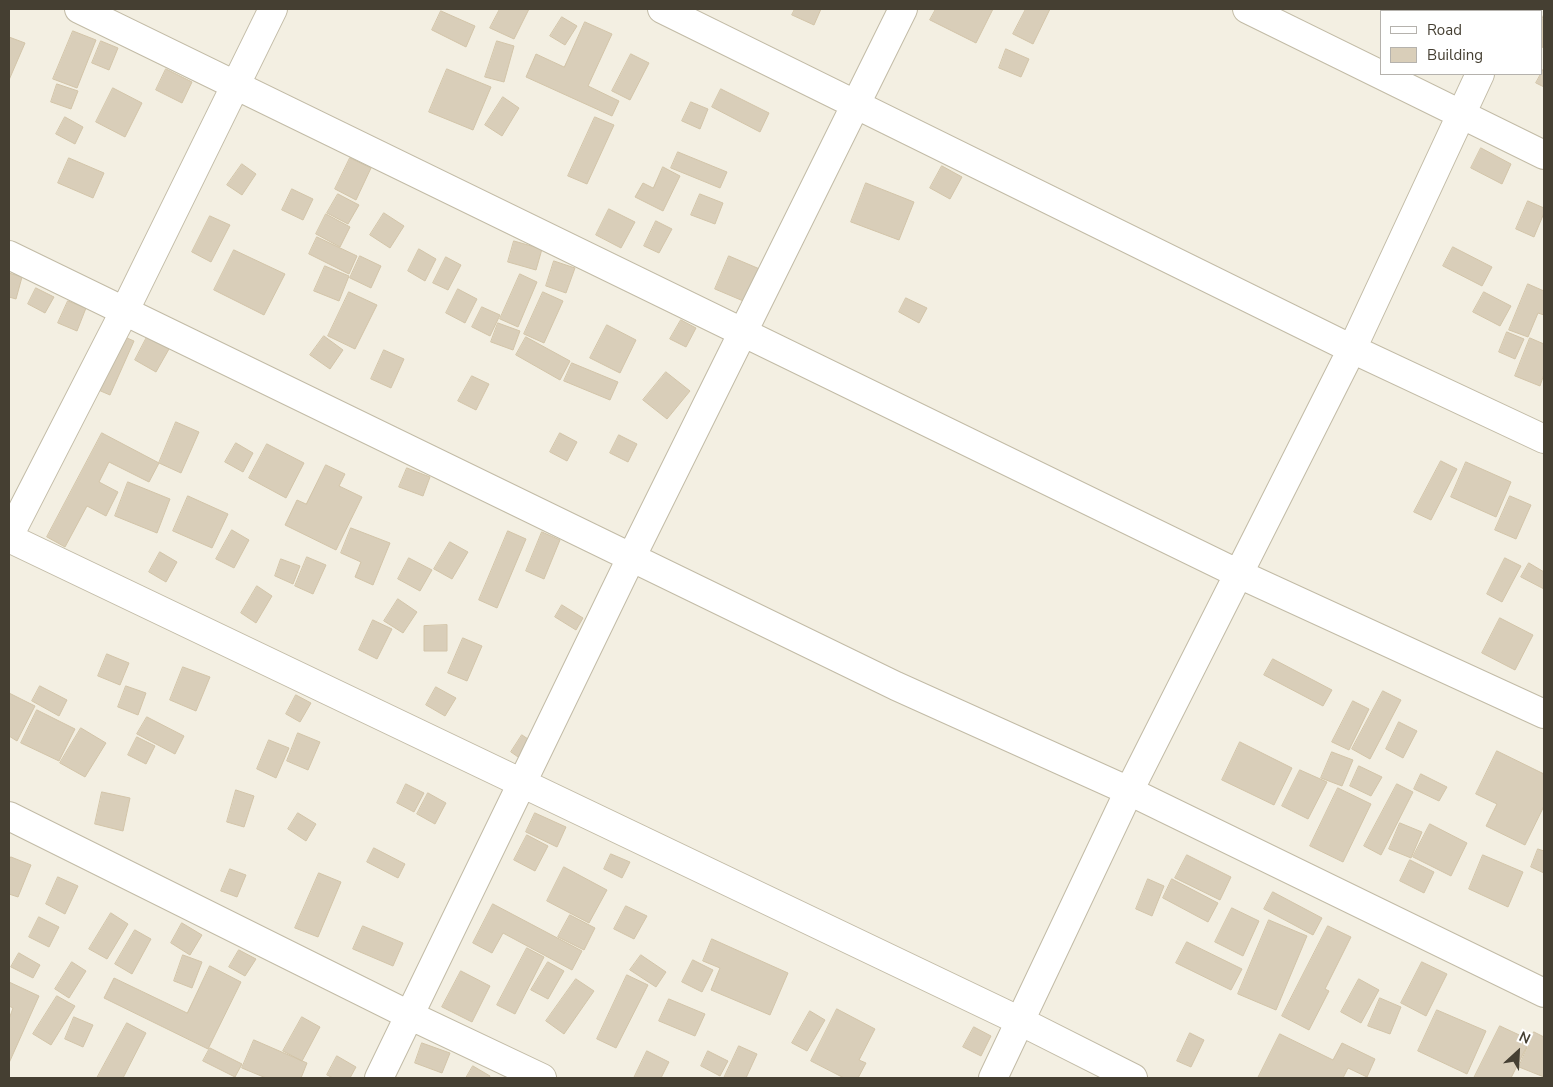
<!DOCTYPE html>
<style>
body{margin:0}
#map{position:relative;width:1553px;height:1087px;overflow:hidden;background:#f3efe2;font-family:"Nunito Sans",sans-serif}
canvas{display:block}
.frame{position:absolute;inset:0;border:10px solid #453f32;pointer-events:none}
.legend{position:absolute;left:1380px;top:10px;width:162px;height:65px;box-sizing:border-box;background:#fff;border:1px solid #b5b2ad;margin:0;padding:6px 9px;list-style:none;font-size:15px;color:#453f32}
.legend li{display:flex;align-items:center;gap:10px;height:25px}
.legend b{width:25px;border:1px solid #b5b2ad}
.north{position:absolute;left:1493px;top:1027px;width:50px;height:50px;-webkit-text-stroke:4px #fff;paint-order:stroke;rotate:25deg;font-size:14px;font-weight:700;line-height:20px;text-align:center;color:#453f32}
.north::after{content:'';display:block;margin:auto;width:18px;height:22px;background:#453f32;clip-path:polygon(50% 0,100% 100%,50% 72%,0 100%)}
</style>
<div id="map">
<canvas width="1553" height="1087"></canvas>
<div class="frame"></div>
<ul class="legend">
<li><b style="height:6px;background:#fff"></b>Road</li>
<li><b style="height:14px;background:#d9ceb9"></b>Building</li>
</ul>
<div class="north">N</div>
</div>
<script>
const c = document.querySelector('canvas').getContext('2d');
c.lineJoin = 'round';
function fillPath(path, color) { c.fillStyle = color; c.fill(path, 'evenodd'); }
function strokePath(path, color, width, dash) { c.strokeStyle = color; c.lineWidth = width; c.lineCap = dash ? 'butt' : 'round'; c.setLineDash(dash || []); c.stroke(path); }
const building = new Path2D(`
 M500,9H529L514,39L490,28Z
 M795,9H821L814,25L792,15Z
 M936,9H993L976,43L930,20Z
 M1026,9H1050L1033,44L1013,34Z
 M441,11L475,26L466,47L432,30Z
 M1544,14V48L1542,47V19Z
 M562,17L577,26L565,45L550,36Z
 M585,22L612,34L588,86L619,101L612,116L526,77L536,54L564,67Z
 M73,31L96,40L77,88L53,79Z
 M9,37L25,43L9,80Z
 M101,41L118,48L109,70L92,63Z
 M497,41L514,46L504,82L485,77Z
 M1006,49L1029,59L1021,77L999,68Z
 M631,54L649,63L630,100L612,91Z
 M1544,68V87L1536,83Z
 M166,69L192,82L182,103L156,90Z
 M447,69L491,87L473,130L429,112Z
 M57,84L78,91L71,109L51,102Z
 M113,88L142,103L125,137L96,122Z
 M721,89L769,113L760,132L712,107Z
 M503,97L519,108L502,136L485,125Z
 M691,102L708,109L700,129L682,121Z
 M65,117L83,127L75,144L56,134Z
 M595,117L614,125L587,184L568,176Z
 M1481,148L1511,164L1502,184L1471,168Z
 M678,152L727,172L720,188L671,168Z
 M69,158L104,173L93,198L58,183Z
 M350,158L371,168L356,200L335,189Z
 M242,164L256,174L242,195L227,185Z
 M942,166L962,177L950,199L930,188Z
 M663,167L680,176L663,211L635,197L643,183L653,188Z
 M866,183L914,202L899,240L851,222Z
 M292,189L313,199L303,220L282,210Z
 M338,194L359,205L348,224L327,213Z
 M700,194L723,203L715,224L691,215Z
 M1528,201L1544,208V213L1534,237L1516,229Z
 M609,209L635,222L621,248L596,235Z
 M384,213L404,226L390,248L370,235Z
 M326,214L350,227L340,247L316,234Z
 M210,216L230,225L211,262L192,252Z
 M656,221L672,229L659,253L644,246Z
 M317,237L357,256L349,274L309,254Z
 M514,241L542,249L536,270L508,262Z
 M1453,247L1492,267L1482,286L1443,266Z
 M419,249L436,259L425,281L408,271Z
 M234,250L285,274L264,315L214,290Z
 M360,256L381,266L371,288L350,278Z
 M729,256L762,270L748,303L715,289Z
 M446,257L461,265L448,290L433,283Z
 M554,261L575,268L566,293L546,286Z
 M325,266L349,276L339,301L314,291Z
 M9,273L22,277L16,299L9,297Z
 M520,274L537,282L518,327L500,319Z
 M1528,284L1544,291V315L1538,313L1528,337L1509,330Z
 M36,288L54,297L45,313L28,304Z
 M458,289L477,299L465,323L446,313Z
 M349,292L377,305L355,349L328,336Z
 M543,292L563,301L544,343L524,334Z
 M1484,292L1511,306L1500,326L1473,312Z
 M906,298L927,308L919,323L899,312Z
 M68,301L86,308L77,331L58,323Z
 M482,307L500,315L490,336L472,327Z
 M681,320L696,328L686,347L670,339Z
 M498,323L520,331L513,350L491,342Z
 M607,325L636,340L620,373L590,358Z
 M1507,332L1524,339L1515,359L1499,352Z
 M120,335L134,341L110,395L96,389Z
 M324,336L343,350L330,369L310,355Z
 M147,337L169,349L156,372L135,360Z
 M526,337L570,361L560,380L516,355Z
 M1530,338L1544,344V374L1540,386L1515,376Z
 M384,350L404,359L391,388L371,379Z
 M572,363L618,382L610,400L564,381Z
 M666,372L690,391L667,419L643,400Z
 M472,376L489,384L476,410L458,401Z
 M176,422L199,432L181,473L159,463Z
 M102,433L159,463L149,482L109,462L99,482L118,492L106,516L87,506L65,547L47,537Z
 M560,433L577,442L567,461L550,452Z
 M619,435L637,444L628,462L610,453Z
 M236,443L253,453L243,472L225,462Z
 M267,444L304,463L286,498L249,478Z
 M1441,461L1457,469L1431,520L1414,512Z
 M1466,462L1511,482L1496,517L1451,497Z
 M326,465L345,474L339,486L362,497L336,550L285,525L297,500L306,504Z
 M407,468L430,477L423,496L399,487Z
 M128,482L170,499L157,533L115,516Z
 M188,496L228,514L212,548L173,531Z
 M1510,496L1531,505L1516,539L1495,530Z
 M351,528L390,543L373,585L355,577L361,562L341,553Z
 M232,530L249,540L234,568L216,559Z
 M508,531L526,539L497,608L479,600Z
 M542,532L560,540L544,579L526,571Z
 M450,542L468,552L452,579L434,569Z
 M160,552L177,562L166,582L149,572Z
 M307,557L326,565L313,594L295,586Z
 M409,558L432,570L420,591L398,579Z
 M1505,558L1521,566L1502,602L1487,594Z
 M281,559L300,566L293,584L275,576Z
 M1529,563L1544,572V589L1521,577Z
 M257,586L272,596L256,623L241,613Z
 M398,599L417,612L403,633L384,621Z
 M562,605L583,618L576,630L555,617Z
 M1500,618L1533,635L1515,670L1482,653Z
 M373,620L392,629L377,659L359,650Z
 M447,625V651H424V626Z
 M463,638L482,646L467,681L448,673Z
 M107,654L129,663L120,685L98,676Z
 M1273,659L1332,690L1323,706L1264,675Z
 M183,667L210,677L196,711L170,700Z
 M40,686L67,700L59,716L32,701Z
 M126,686L146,693L138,715L118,707Z
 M436,687L456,698L445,716L426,705Z
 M1383,691L1401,700L1370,759L1352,749Z
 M9,693L35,706L17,741L9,736Z
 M296,695L311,703L300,722L286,714Z
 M1353,701L1369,709L1349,750L1332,742Z
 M37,710L75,729L59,761L21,743Z
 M147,717L184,736L175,754L137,734Z
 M1399,722L1417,731L1403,758L1386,749Z
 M81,728L106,743L85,777L60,763Z
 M298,733L320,742L308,770L287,761Z
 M522,735L540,747L528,764L511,752Z
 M137,737L155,746L146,764L128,755Z
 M269,740L289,748L276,778L257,769Z
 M1240,742L1292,768L1274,805L1222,780Z
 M1497,751L1544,774V806L1525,845L1486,826L1497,804L1476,794Z
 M1332,752L1353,760L1342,786L1321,778Z
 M1359,766L1382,777L1371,796L1350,786Z
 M1300,770L1327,782L1308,819L1282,806Z
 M1421,774L1447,787L1439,801L1414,789Z
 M406,784L424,793L414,812L397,803Z
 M1397,784L1413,792L1381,855L1364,846Z
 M1338,788L1371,804L1343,862L1310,846Z
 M236,790L254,796L244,827L227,822Z
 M102,792L130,798L123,831L95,824Z
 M428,793L446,803L435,824L417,814Z
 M298,813L316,824L306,841L288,829Z
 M535,813L566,827L557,847L526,832Z
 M1400,823L1422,832L1411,858L1389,849Z
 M1430,824L1467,843L1451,876L1413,857Z
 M527,835L548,846L535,871L514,860Z
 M374,848L405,864L398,878L367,862Z
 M1538,849L1544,851V873L1531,867Z
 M611,854L630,862L622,878L604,869Z
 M1187,855L1231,877L1220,900L1175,878Z
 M1483,855L1523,872L1508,907L1469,889Z
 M11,857L31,865L18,897L9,894V863Z
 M1410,860L1434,872L1424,893L1400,881Z
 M564,867L607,890L589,923L547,901Z
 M230,869L246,875L237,897L221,891Z
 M319,873L341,882L318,937L295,928Z
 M58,877L78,886L65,914L46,904Z
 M1148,879L1164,886L1152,916L1136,909Z
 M1172,879L1218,903L1208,922L1163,898Z
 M1273,892L1322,918L1313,935L1264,909Z
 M493,904L582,951L572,970L503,933L492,953L473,943Z
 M626,906L647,916L634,939L614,929Z
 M1232,908L1259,921L1243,956L1215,942Z
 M111,913L128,924L107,959L89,949Z
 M570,915L595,928L584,950L558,937Z
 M39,917L59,927L49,947L29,937Z
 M1269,920L1307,936L1276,1010L1238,994Z
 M182,923L202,935L190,955L171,943Z
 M363,926L403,943L393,966L353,949Z
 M1328,926L1351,937L1325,989L1329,991L1309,1030L1282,1016Z
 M135,930L151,939L132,974L115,964Z
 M712,939L788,973L770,1015L711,990L720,968L703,961Z
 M1187,942L1242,969L1231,990L1176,963Z
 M527,948L544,957L515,1014L497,1005Z
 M239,950L256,959L245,976L229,967Z
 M19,953L40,965L33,978L11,967Z
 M183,955L202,962L192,988L174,981Z
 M641,955L666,972L656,987L630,970Z
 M693,960L713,970L702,992L682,982Z
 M72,962L86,971L69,998L55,989Z
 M548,962L564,971L548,999L531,990Z
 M1422,962L1447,974L1426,1016L1401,1003Z
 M210,966L241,982L208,1049L104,998L114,978L187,1013Z
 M461,971L490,986L472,1022L442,1007Z
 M627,975L648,985L616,1048L597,1039Z
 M576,979L594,991L564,1034L546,1021Z
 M1359,979L1379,990L1361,1023L1341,1012Z
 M9,982L39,996L9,1063V1019L13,1008L9,1006Z
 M57,996L75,1006L51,1045L33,1034Z
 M1380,998L1401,1007L1390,1034L1368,1026Z
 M669,999L705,1014L695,1036L659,1021Z
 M837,1009L875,1029L859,1060L866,1063L858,1078H844L811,1061Z
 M1437,1010L1486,1031L1467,1074L1418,1051Z
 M810,1011L825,1020L807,1051L792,1043Z
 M74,1017L93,1025L83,1047L65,1039Z
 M302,1017L320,1027L302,1061L283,1051Z
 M127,1023L146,1033L123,1078H97Z
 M1500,1026L1530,1040L1511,1078H1474Z
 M974,1027L991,1036L981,1056L963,1047Z
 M1534,1032L1544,1037V1077L1519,1067Z
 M1190,1033L1204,1040L1191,1067L1177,1061Z
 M1280,1034L1333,1060L1342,1043L1375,1059L1367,1077L1348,1068L1343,1078H1258Z
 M254,1040L307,1063L301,1078H266L242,1068Z
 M422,1043L450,1053L442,1073L415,1063Z
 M739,1046L757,1054L746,1078H724Z
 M210,1048L242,1064L235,1077L203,1061Z
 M647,1051L669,1062L661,1078H634Z
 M708,1051L728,1061L720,1076L701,1066Z
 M337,1056L356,1067L350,1078H333L327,1075Z
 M473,1066L490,1076L489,1078H466Z`);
const street = new Path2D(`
 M79,9L1239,574L1544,714
 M662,9L1352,349L1544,439
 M1247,9L1544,155
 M1511,11L1512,9
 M9,255L896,686L1129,791L1544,993
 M9,536L124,312L273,9
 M9,538L1020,1021L1133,1078
 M9,816L409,1015L542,1078
 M379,1078L631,558L903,9
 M993,1078L1129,791L1352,349L1480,74`);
fillPath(building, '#d9ceb9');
strokePath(building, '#d2c4a8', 1);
strokePath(street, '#c2bba6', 30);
strokePath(street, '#fff', 28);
</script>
